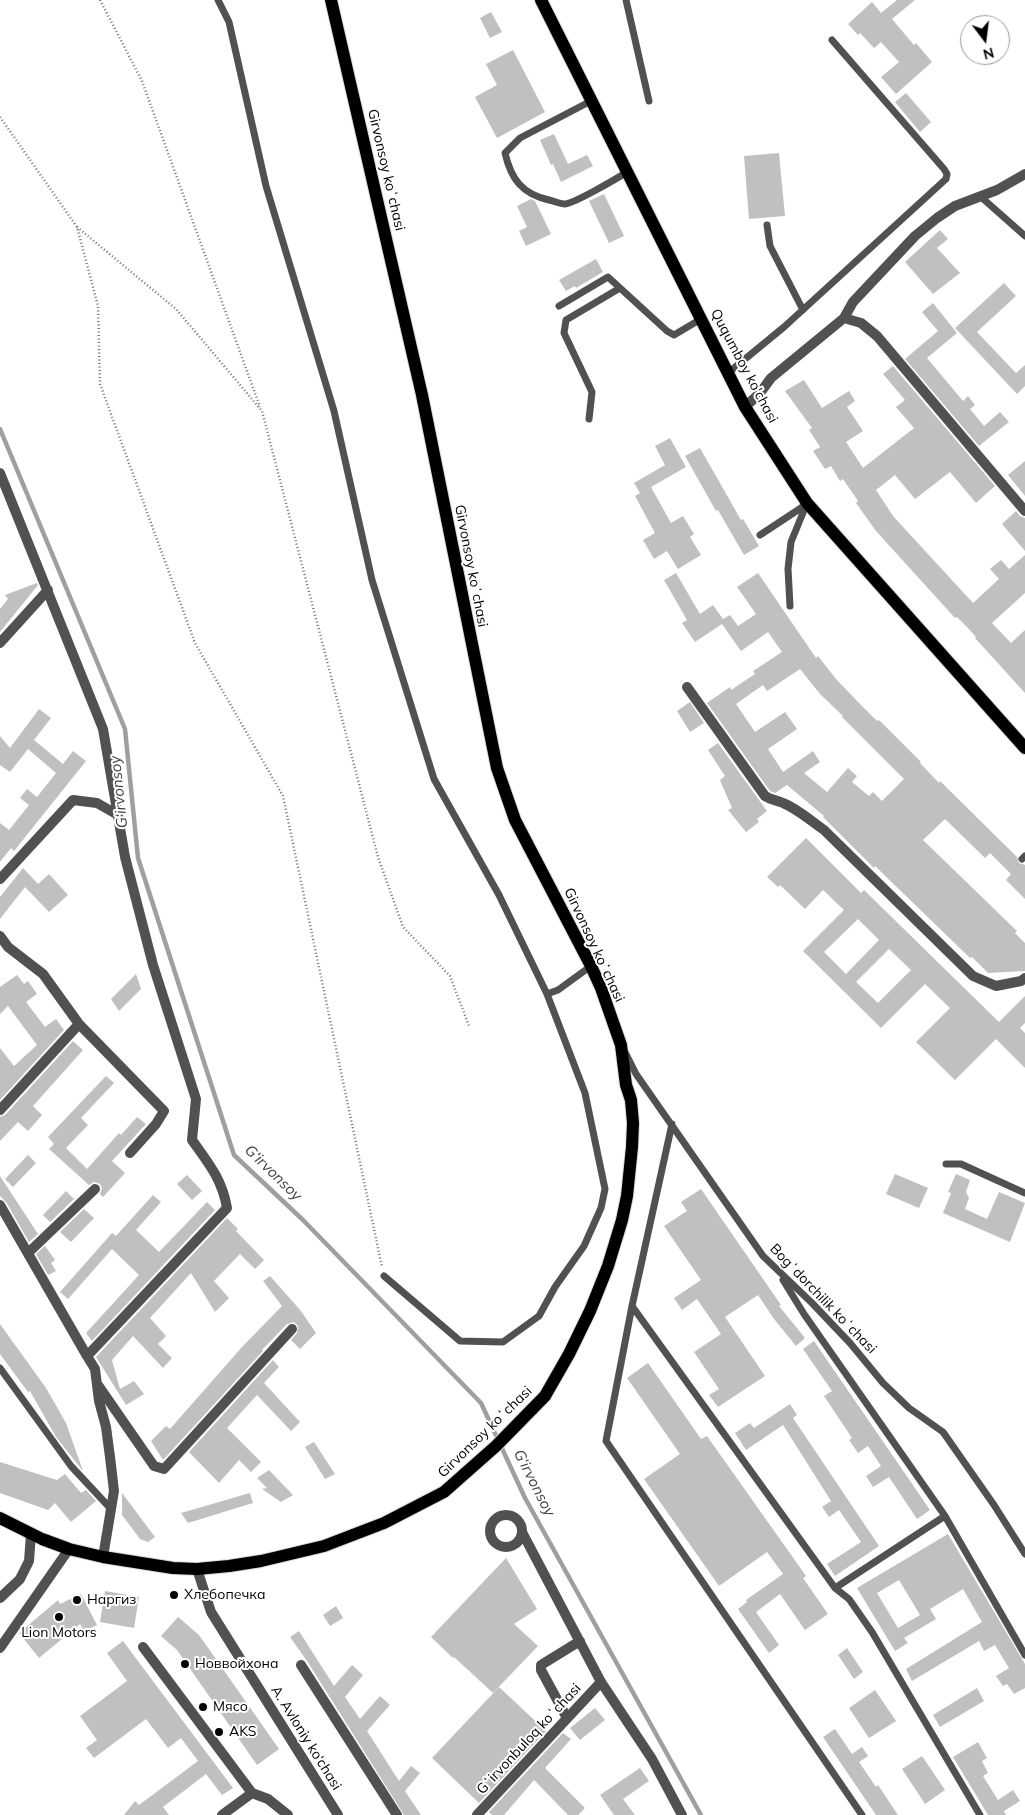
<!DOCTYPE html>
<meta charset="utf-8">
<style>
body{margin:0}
#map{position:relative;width:1025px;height:1815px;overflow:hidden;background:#fff;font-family:Mulish,sans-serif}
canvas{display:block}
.north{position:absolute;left:960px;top:15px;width:50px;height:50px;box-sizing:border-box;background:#fff;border:1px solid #999;border-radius:50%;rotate:165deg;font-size:14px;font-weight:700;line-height:20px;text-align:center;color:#000}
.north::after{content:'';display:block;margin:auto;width:18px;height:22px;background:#000;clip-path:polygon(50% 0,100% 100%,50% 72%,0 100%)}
</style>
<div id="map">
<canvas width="1025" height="1815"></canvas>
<div class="north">N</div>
</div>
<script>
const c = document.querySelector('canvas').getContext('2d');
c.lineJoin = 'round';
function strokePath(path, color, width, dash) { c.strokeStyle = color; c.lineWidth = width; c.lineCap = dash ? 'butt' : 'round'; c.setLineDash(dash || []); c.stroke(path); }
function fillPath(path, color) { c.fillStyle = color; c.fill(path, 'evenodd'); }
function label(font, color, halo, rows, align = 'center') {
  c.font = font + ' Mulish,sans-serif'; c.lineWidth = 4; c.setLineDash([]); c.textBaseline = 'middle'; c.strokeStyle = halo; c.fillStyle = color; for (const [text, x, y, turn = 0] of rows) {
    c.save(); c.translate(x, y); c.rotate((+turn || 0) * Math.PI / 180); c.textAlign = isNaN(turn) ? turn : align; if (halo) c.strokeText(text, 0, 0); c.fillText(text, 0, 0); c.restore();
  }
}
const stream = new Path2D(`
 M0,429L125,729L138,858L234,1155L303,1220L481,1403L525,1498L701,1815`);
const building = new Path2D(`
 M897,0H915L892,19L914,45L916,43L932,62L896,94L881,77L899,62L881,42L874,48L860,33L858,35L848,24L872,2L881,13Z
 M491,12L502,32L490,38L480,18Z
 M513,50L545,112L497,138L475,97L497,85L486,64Z
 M906,93L931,122L920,132L895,102Z
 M554,134L568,164L587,155L593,166L561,182L553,164L551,165L540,140Z
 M779,153L785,216L749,219L744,156Z
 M604,194L624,236L609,243L589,201Z
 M531,199L535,201L551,234L526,246L519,231L527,227L517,206Z
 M940,230L948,239L937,248L960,273L933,294L905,262Z
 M596,259L603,272L576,288L575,286L566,291L559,280Z
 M1004,283L1016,296L977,332L1016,373L1025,365V386L1017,394L955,328Z
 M933,303L957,333L927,358L963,401L968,396L975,405L970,409L984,426L1000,412L1009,422L979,446L905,359L938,331L922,312Z
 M893,366L995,486L976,503L950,472L915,499L895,475L876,490L893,516L973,603L999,579L990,569L1001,560L1009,569L1025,555V593L992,623L1011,643L1025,630V693L975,638L976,637L967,627L957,617L955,618L876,531L856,503L858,501L843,479L840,481L831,466L825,469L813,451L820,447L809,430L812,428L785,391L804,380L822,408L849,391L855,401L847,407L863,431L846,442L863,468L914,428L896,407L905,400L883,374Z
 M670,438L686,467L651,487L671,523L683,516L694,534L690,537L701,555L678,569L667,551L654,559L643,540L655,533L635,496L640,493L634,483L665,465L655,446Z
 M700,448L741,520L743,519L759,546L744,555L718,510L716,511L685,456Z
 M1025,461V496L1008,475Z
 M1016,511L1020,516L1025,518V551L1002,524Z
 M676,573L700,614L713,605L723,619L730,615L738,626L756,614L737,587L758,573L816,658L818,656L836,679L858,702L877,721L879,720L921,762L920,763L939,783L940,781L1017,857L1019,863L1025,865V899L1006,880L1011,874L990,853L985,858L945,819L923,840L1017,931L1015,933L1025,943V971L988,973L972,957L970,958L875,866L874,868L823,817L824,816L787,785L775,793L770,791L707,703L730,687L731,690L755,674L753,671L782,652L768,632L741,651L722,624L695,642L682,623L687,620L664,580ZM800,669L820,694L843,716L842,717L904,779L882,801L873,792L869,796L852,782L857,776L848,768L827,792L804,773L820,762L813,751L783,772L768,749L797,729L785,712L755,732L736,704L763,685L767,691Z
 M37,583L38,585L0,632V609L8,599L5,595Z
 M690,702L704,723L690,732L677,711Z
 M39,709L51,718L34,740L63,764L73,751L86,761L14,851L11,848L0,862V823L9,830L29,805L20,798L27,789L37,797L56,773L28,749L10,772L0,765V736L10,748Z
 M718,743L767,811L757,819L759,822L746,832L728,810L732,808L720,780L725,776L708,750Z
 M806,838L861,893L864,890L999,1022L1025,996V1023L1020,1028L1025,1033V1068L996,1039L955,1080L916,1042L950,1008L925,984L881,1028L803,951L844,910L823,890L805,909L780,885L778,887L767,877ZM858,919L879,940L846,974L824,952ZM889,949L911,970L878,1003L856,982Z
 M23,868L38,884L49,874L68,895L49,912L25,887L0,919V897Z
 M136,974L141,989L119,1011L111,999Z
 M17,975L24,984L28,981L37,994L26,1002L45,1027L56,1019L64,1030L0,1100V1048L14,1066L37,1045L8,1006L0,1014V987Z
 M73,1041L83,1050L33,1106L42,1115L28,1131L18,1122L0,1141V1117L5,1115Z
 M106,1076L114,1083L81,1118L88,1125L66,1148L87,1169L119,1133L121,1135L137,1117L146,1124L112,1161L125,1173L103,1197L100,1194L102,1188L100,1184L94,1182L89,1185L49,1149L54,1144L48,1137Z
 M28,1155L36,1163L13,1187L5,1179Z
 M895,1174L928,1188L919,1208L886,1194Z
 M956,1174L970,1180L966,1192L969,1198L965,1209L987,1219L999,1192L1025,1203L1010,1242L943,1213L951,1193L948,1192Z
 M187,1175L202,1191L192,1200L177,1184Z
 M0,1176L38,1234L29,1242L6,1202L0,1196Z
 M701,1189L781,1305L779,1306L805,1338L796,1346L774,1319L758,1295L725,1317L765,1376L718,1407L709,1395L719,1389L694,1352L721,1334L697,1299L682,1310L674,1298L701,1280L664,1226L687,1211L681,1202Z
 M66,1191L74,1199L50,1222L43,1215Z
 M153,1195L161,1202L136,1230L159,1252L207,1202L215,1210L92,1341L86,1333L139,1275L112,1249L68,1299L60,1292L112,1233L116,1236Z
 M84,1209L94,1218L71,1242L60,1232Z
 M227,1218L238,1229L236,1231L264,1260L255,1269L240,1254L214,1281L229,1298L215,1312L191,1273L150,1318L166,1336L158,1344L172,1358L163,1368L133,1336L112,1360L120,1389L134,1381L144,1394L126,1405L96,1357Z
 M45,1246L55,1260L51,1263L56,1271L48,1275L36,1254Z
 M270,1276L301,1311L316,1333L300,1349L291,1340L297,1333L298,1326L294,1322L287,1324L262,1350L263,1351L163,1460L151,1441L166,1426L170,1429L242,1347L282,1306L263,1281Z
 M0,1324L46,1388L66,1423L83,1471L56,1437L30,1391L28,1392L0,1354Z
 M814,1341L930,1510L917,1519L889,1477L873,1487L866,1476L881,1466L868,1446L858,1453L849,1440L852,1438L824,1396L832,1391L803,1349Z
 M273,1360L279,1367L264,1383L300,1422L291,1431L257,1395L227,1428L261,1462L251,1472L239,1460L219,1483L189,1452Z
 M648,1363L701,1439L707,1436L806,1576L803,1578L828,1614L805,1630L780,1594L756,1612L779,1645L769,1653L738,1609L747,1602L746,1600L783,1574L767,1552L719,1586L644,1479L680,1454L627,1378Z
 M790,1404L797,1415L793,1418L879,1546L835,1576L827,1564L861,1542L839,1510L829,1517L822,1507L831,1501L783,1425L746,1450L735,1433L750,1423L754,1428Z
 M314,1442L335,1474L325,1479L305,1447Z
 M0,1462L57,1480L65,1474L81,1493L86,1490L96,1501L71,1522L55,1503L48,1510L0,1493Z
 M269,1470L293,1495L281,1502L262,1489L267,1488L257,1478Z
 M122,1493L155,1537L148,1542L140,1539L122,1515Z
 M250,1493L253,1503L188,1523L181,1513Z
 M948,1534L1025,1664V1688L1014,1694L1007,1684L1003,1686L996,1676L1009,1668L995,1645L984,1651L979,1641L912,1681L906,1669L982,1622L963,1589L930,1609L936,1619L904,1638L908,1643L895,1651L857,1588ZM899,1580L920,1615L898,1628L877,1593Z
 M506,1558L537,1609L514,1624L538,1646L493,1693L454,1657L453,1658L431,1637Z
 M105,1591L139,1597L134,1628L100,1622Z
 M81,1594L97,1625L84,1631L80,1624L39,1658L19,1633L58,1600L60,1604Z
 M336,1606L343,1618L330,1626L323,1615Z
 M178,1617L199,1635L279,1749L257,1765L177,1650L161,1636Z
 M299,1631L334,1686L352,1665L363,1675L345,1697L360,1719L380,1696L390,1705L367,1731L399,1781L411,1766L420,1773L405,1791L421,1815H404L307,1661L290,1637Z
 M123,1641L233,1788L222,1795L206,1774L163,1807L169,1815H124L135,1801L139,1805L198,1761L181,1738L168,1748L146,1719L94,1758L86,1748L97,1740L80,1716L127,1681L107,1653Z
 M847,1648L863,1672L854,1679L838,1655Z
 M499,1687L546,1731L479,1803L432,1758Z
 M977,1688L984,1701L940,1727L933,1715Z
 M875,1690L896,1721L869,1738L849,1708Z
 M595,1708L605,1720L580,1740L570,1728Z
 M835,1729L852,1754L862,1747L868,1756L859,1762L876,1787L878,1785L898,1815H876L823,1737Z
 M563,1733L571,1739L545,1768L585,1808L578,1815H568L534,1780L504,1815H492L489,1812Z
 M978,1742L987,1758L982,1761L988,1773L983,1776L998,1800L1013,1790L1020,1801L1004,1811L1006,1815H988L953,1757Z
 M922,1756L945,1790L925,1804L902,1769Z
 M640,1768L649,1781L623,1799L635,1815H614L600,1795Z`);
const path = new Path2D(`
 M100,0L142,81L260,407
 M0,117L77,227L98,306L100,384L195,643L283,796L382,1267
 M77,227L176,309L262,411L378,857L403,927L450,976L469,1026`);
const service = new Path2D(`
 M218,0L229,22L266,186L334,411L372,580L434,779L499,895L547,994L558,990L591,966
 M626,0L649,101
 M591,101L520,138L505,153C511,179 522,194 549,200C554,201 560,204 565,204C575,203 616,179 627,172
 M981,197L1025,236
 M767,225L770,246L803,310
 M559,306L608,277L667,331L674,335L701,319
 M728,373L784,327L946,179L947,174L944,169L832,40
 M589,419L592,392L564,333L566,320L620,288
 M760,535L807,504
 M790,606L788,569L791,542L807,503
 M1022,859L1025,856
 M626,1054L636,1074L763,1256L812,1303L850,1343L883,1383L909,1408L943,1432L994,1505L1025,1554
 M672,1124L632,1306L606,1441L862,1815
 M946,1164H961L1025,1193
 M384,1276L460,1341L503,1342L539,1316L555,1287L584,1246L601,1208L605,1189L585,1093L547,994
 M783,1280L804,1314L945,1516L1025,1655
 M632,1306L835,1588L849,1599L872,1632L980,1815
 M0,1368L71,1466L111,1509
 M835,1588L945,1516`);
const minor = new Path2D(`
 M844,318L853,302L915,236L937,218L955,206L997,190L1025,174
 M745,407L760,393L771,378L844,318L861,323L877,336L1025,511
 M0,473L103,729L125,857L153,965L196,1099L192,1140C209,1164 222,1179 227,1208L87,1356L95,1369L99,1401L106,1427L110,1457L114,1491L103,1557
 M0,643L48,590
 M687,687L765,796C771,800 776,800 783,803C798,809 811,821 824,830L973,976L996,986L1021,981L1025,978
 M0,879L73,800L97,803L118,815
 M0,936L8,947L43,974L79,1024L164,1111L156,1124L130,1153
 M0,1110L79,1024
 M0,1205L87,1356
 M28,1253L95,1189
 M98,1385L154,1466L164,1469L292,1329
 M490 1531a16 16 0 1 1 32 0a16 16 0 1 1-32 0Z
 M522,1532L601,1682L652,1759L682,1815
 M197,1569L211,1612L338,1815
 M0,1598L20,1579L29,1561L31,1534
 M143,1647L252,1793L222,1815
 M301,1665L397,1815
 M567,1718L541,1670V1665L580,1641
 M252,1793L268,1799L288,1815
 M477,1815L601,1682`);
const tertiary = new Path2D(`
 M0,1648L69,1549`);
const primary = new Path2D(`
 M541,0L745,407L807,503L1025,748
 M0,1518L42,1539L69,1549L103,1557L173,1568L197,1569L229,1566L261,1561L324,1546L384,1523L444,1492L496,1446L545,1396L569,1354L590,1311L608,1266L622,1220L627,1196L632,1147L633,1123L631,1100L626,1085L621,1045L601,988L591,966L515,820L497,768L422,395L331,0`);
const markers = [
 [174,1595,5,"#000"],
 [77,1600,5,"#000"],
 [59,1617,5,"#000"],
 [185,1664,5,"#000"],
 [203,1707,5,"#000"],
 [219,1732,5,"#000"]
];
const streetNames = [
 ["Girvonsoy koʻchasi",386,170,77],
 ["Ququmboy ko'chasi",744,366,62],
 ["Girvonsoy koʻchasi",471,566,79],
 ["Girvonsoy koʻchasi",594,945,65],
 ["Bogʻdorchilik koʻchasi",823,1299,46],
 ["Girvonsoy koʻchasi",485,1432,-44],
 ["A. Avloniy ko‘chasi",306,1738,58],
 ["Gʻirvonbuloq koʻchasi",529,1739,-47]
];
const poiNames = [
 ["Хлебопечка",184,1595],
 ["Наргиз",87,1600],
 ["Lion Motors",59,1633,"center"],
 ["Новвойхона",195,1664],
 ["Мясо",213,1707],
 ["AKS",229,1732]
];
const waterNames = [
 ["G‘irvonsoy",119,792,-96],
 ["G‘irvonsoy",273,1173,44],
 ["G‘irvonsoy",534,1483,63]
];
strokePath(stream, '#9f9f9f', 4.5);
fillPath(building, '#c0c0c0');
strokePath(primary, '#dbdbdb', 14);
strokePath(path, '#737373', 2.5, [1, 2.5]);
strokePath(service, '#515151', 7);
strokePath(minor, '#515151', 10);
strokePath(tertiary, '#515151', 10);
strokePath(primary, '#000', 12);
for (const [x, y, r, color] of markers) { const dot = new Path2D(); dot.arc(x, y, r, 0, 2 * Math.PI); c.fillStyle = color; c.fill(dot); strokePath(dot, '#fff', 2); }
label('14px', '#000', '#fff', streetNames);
label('14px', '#000', '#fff', poiNames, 'left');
label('italic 15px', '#404040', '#fff', waterNames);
</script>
